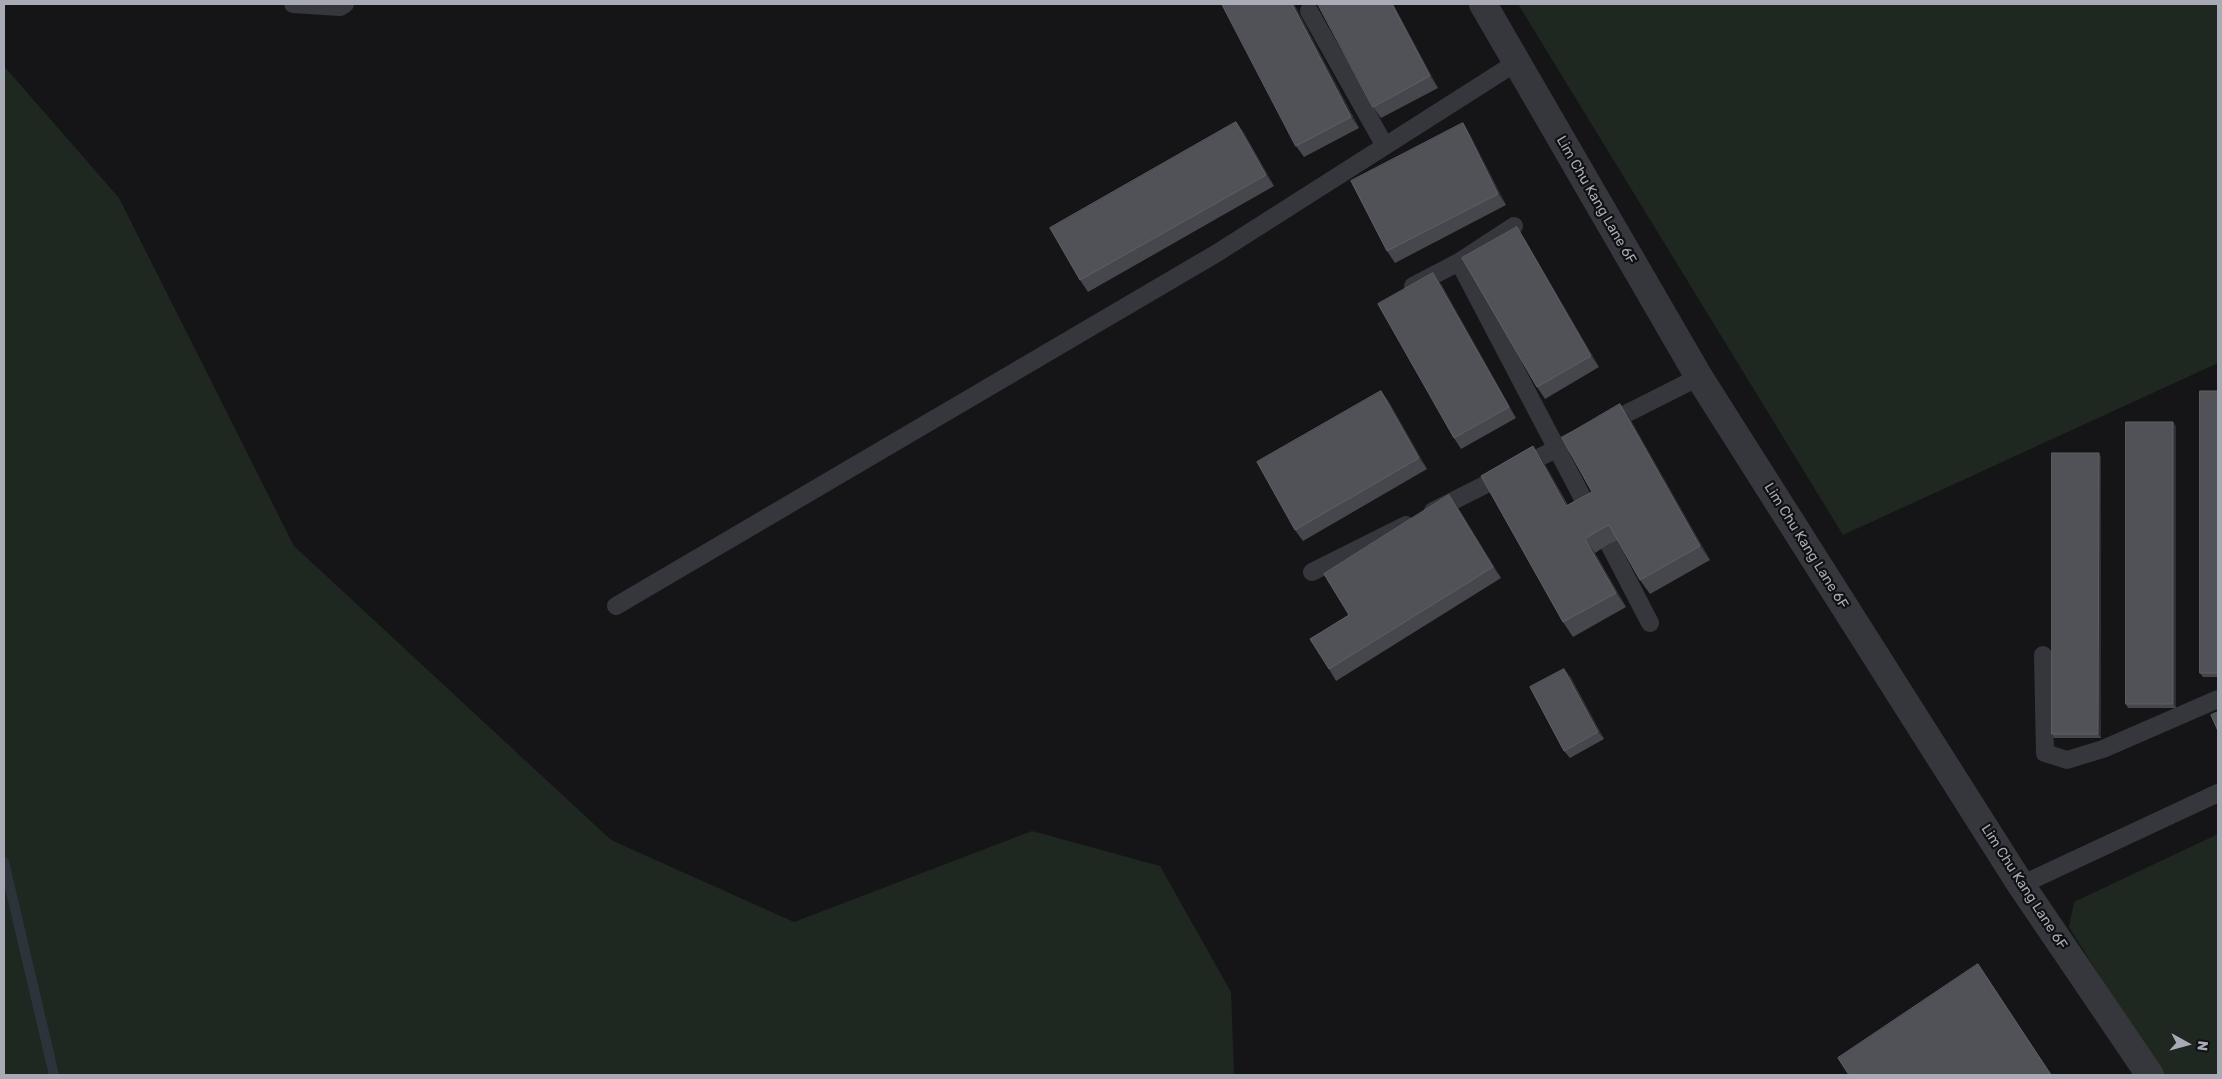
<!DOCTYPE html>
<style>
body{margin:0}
#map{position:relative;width:2222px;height:1079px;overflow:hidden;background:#151517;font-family:Rubik,sans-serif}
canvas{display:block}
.frame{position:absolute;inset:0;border:5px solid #a8abb6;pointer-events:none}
.north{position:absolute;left:2162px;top:1019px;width:50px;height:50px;-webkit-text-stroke:4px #101012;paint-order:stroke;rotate:97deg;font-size:14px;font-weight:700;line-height:20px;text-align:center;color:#a8abb6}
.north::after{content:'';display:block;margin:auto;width:18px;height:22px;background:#a8abb6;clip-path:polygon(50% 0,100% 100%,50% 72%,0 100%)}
</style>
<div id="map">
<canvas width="2222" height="1079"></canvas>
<div class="frame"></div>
<div class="north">N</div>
</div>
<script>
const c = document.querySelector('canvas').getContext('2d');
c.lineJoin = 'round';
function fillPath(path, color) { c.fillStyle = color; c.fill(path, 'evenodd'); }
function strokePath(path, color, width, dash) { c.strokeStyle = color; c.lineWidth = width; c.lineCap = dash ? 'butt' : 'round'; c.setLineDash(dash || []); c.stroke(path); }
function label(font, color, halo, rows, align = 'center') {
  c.font = font + ' Rubik,sans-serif'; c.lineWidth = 4.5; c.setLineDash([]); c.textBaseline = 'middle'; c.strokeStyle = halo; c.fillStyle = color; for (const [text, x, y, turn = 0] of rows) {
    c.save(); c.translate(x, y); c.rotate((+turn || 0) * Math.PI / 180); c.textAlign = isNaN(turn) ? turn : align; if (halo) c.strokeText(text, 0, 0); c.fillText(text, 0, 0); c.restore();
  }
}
const green = new Path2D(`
 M1518,4H2218V363L1843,535Z
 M4,66L119,198L294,546L611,840L794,922L1032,831L1160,866L1231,992L1234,1075H4Z
 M2218,834V1075H2161L2069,927L2074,902Z`);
const stream = new Path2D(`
 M4,862L54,1075`);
const lane = new Path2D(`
 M293,4L340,7L345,4
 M1309,11L1385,146
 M1459,262L1590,512
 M1413,286L1459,262L1514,226
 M1433,511L1699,377
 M1609,544L1650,623
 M1312,572L1406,525
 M616,606L1217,253L1517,62
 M2043,655L2045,753L2067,760L2103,749L2218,699
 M2021,885L2218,793`);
const street = new Path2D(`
 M1483,4L1699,377L2021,885L2150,1075`);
const wall = new Path2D(`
 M1222,4H1294L1359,128L1304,157L1296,146Z
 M1393,4L1438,88L1381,118L1373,107Z
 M1236,122L1244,133L1274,186L1088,292L1080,280Z
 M1463,123L1470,135L1506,205L1395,263L1387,251Z
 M1524,238L1599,367L1545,399L1537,387Z
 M1441,284L1516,418L1461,449L1454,438Z
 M1381,391L1389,402L1427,469L1303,541L1295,530Z
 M2218,391V677H2203L2200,673Z
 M1630,419L1710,560L1650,594L1640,580L1618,540L1609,544L1595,553L1626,607L1573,637L1563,622L1543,461L1568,505L1592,492Z
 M2176,426V708H2128L2126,704Z
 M2101,457V738H2054L2052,734Z
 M1457,506L1501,578L1336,681L1329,669L1349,615Z
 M1570,676L1604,739L1570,758L1564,751Z`);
const shadedWall = new Path2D(`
 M1292,4H1294L1359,128L1351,117Z
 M1392,4H1393L1438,88L1430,76Z
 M1236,122L1244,133L1274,186L1266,175Z
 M1463,123L1470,135L1506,205L1498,194Z
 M1517,227L1524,238L1599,367L1591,356Z
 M1433,273L1441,284L1516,418L1509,407Z
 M1381,391L1389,402L1427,469L1419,458Z
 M1620,404L1630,419L1710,560L1700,546Z
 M2173,422L2176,426V708L2173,704Z
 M1533,446L1543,461L1576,521L1566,506Z
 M2099,453L2101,457V738L2098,734Z
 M1449,495L1457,506L1501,578L1493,567Z
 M1585,539L1595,553L1626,607L1616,593Z
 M1564,669L1570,676L1604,739L1598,732Z
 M1978,964L2052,1075H2051Z`);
const building = new Path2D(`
 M1222,4H1292L1351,117L1296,146Z
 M1318,4H1392L1430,76L1373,107Z
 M1236,122L1266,175L1080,280L1050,228Z
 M1463,123L1498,194L1387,251L1351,181Z
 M1517,227L1591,356L1537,387L1462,258Z
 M1433,273L1509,407L1454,438L1378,304Z
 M1381,391L1419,458L1295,530L1257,462Z
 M2200,391H2218V673H2200Z
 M1620,404L1700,546L1640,580L1609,525L1599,530L1585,539L1616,593L1563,622L1481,476L1533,446L1566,506L1592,492L1562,438Z
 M2126,422H2173V704H2126Z
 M2052,453H2099L2098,734H2052Z
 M1449,495L1493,567L1329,669L1310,639L1349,615L1324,574Z
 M1564,669L1598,732L1564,751L1530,687Z
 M2218,712V731L2211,715Z
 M1978,964L2051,1075H1849L1838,1058Z`);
const streetNames = [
 ["Lim Chu Kang Lane 6F",1596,200,60],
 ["Lim Chu Kang Lane 6F",1806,546,58],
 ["Lim Chu Kang Lane 6F",2024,887,57]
];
fillPath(green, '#1f2721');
strokePath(stream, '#2c333a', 10);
strokePath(lane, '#36373c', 18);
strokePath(street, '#36373c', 28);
fillPath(wall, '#46474c');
fillPath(shadedWall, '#2e2f32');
fillPath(building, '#515257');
strokePath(building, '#5e6066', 1);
label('14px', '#a8abb6', '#101012', streetNames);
</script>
